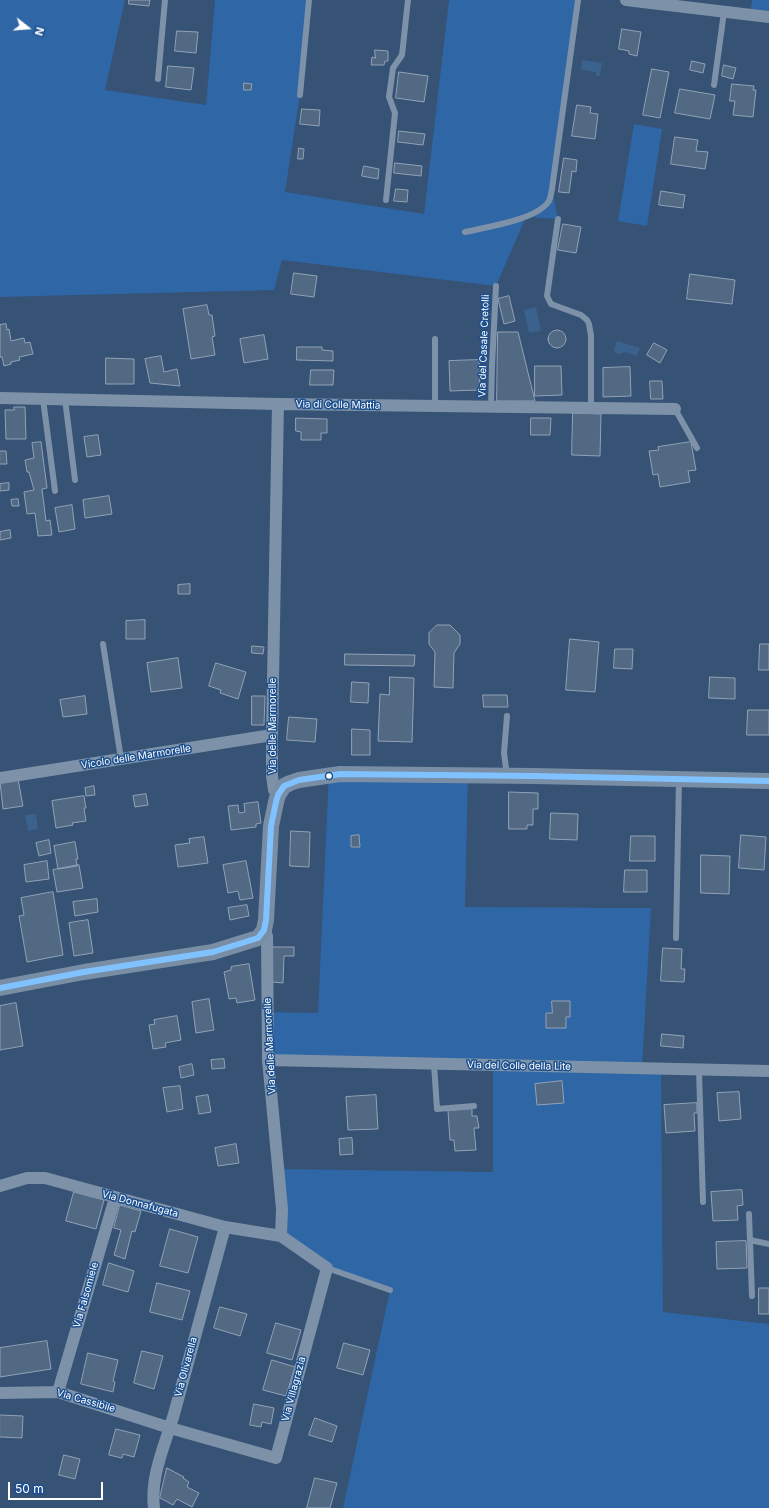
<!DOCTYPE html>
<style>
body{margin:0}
#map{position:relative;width:769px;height:1508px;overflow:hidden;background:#365274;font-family:Inter,sans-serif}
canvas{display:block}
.north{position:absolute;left:8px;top:8px;width:40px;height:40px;-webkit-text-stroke:3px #1b4f8f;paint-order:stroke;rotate:107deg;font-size:11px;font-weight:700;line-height:16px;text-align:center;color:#fff}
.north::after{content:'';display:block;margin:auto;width:14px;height:18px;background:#fff;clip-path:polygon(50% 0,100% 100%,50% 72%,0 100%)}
.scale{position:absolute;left:8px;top:1482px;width:95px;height:18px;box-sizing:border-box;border:2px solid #fff;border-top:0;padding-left:5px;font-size:12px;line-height:14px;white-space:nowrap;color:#fff;-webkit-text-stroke:3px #1b4f8f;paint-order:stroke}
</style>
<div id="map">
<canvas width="769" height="1508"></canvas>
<div class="north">N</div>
<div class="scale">50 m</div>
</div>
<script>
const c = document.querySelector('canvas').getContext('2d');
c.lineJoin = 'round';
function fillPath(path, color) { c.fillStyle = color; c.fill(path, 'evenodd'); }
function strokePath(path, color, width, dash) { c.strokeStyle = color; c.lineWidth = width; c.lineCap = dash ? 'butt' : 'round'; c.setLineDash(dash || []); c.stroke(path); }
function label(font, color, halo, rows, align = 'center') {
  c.font = font + ' Inter,sans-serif'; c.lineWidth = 3; c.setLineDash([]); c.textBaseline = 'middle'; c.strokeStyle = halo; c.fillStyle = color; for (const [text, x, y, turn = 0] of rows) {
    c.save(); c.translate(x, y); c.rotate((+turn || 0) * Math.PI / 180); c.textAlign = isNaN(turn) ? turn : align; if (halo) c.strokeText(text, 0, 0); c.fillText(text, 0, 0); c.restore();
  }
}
const green = new Path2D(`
 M0,0H125L105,90L206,105L215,0H309L300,95L285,192L424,214L449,0H578L552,189L558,219L526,217L496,286L282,260L274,290L0,297Z
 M752,0H769V17L750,15Z
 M634,124L662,129L647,226L618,221Z
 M329,770L468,775L465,907L651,908L642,1068L661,1069L663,1312L769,1324V1508H343L390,1290L327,1268L281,1236L279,1169L493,1172V1065L268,1060L267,1012L318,1013Z`);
const water = new Path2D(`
 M582,60L602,63L600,76H596V72L581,70Z
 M536,307L541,331L529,333L524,310Z
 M617,341L640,348L637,356L625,352L619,354L616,353L614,350Z
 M36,814L38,829L28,831L25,815Z`);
const building = new Path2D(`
 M129,0H150L149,6L129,4Z
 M622,29L641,32L637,56L629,54V51L619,49Z
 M177,31L198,32L196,53L175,51Z
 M375,50L388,51V61H385L384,65H371L372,57L375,58Z
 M692,61L705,64L703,73L690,70Z
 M724,65L736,68L733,79L722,76Z
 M168,66L194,68L191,90L166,87Z
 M652,69L669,72L660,118L643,115Z
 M399,72L428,76L424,102L396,98Z
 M244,83L252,84L251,90H244Z
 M732,84L754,86L753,90H756L753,117L733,115L735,101H730Z
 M680,89L715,95L710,119L675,113Z
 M577,105L591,107L590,113L598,114L595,139L572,136Z
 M302,109L320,110L319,126L300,124Z
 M399,131L425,134L423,145L398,142Z
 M675,137L698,140L696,151L708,152L705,169L671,164Z
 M299,148L304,149L303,159H298Z
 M564,158L577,160L576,172L572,171L569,193L559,192Z
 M395,163L422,166L421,176L394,173Z
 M364,166L379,169L378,179L362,176Z
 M396,189L408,190L407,202L394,201Z
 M661,191L685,195L683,208L659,205Z
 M563,224L581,227L576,253L558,250Z
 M294,273L317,276L314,297L291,294Z
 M690,274L735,280L732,304L687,299Z
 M509,296L515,321L504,324L498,299Z
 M207,305L209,315H212L215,336L212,337L215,355L191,359L183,309Z
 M6,324L7,330L9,329L11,341L24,338L25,343L30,342L33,354L19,357L20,360L11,362V364L4,366L2,357H0V325Z
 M548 339a9 9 0 1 1 18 0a9 9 0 1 1-18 0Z
 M498,332H518L535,401H497Z
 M264,335L268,359L244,363L240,339Z
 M654,343L667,350L660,363L647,355Z
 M297,347H322V350L333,351V361L297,360Z
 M161,356L164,372L177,369L180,386L150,383L145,359Z
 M106,358L134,359V384H106Z
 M479,360L480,390L450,391L449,361Z
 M535,366H561L562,395L535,396Z
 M630,367L631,396L603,397V368Z
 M311,370H334L333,385H310Z
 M650,381H662L663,399H651Z
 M14,407H25L26,439H6L5,410H14Z
 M573,413L601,414L600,456L572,455Z
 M296,418L327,419V433H321V440H301V432L296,431Z
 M531,418H551L550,435H531Z
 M98,435L101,455L87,457L84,437Z
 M41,442L47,488L42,489L46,521L50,520L52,535L38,536L35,513L27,514L24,492L34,490L29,472H27L25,460L34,458L32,443Z
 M691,442L696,470L688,471L690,482L660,487L658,474L653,475L649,451L659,450L658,447Z
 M0,451H6L7,464H0Z
 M9,483V490L0,491V484Z
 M109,496L112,514L85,518L83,500Z
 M18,499L19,506H12L11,500Z
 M72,505L75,529L59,532L55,508Z
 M10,530L11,538L0,540V532Z
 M190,584V594H178V585Z
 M145,620V639H126V621Z
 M437,625H450L460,635V644L454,653L453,688L434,687L435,652L429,644V633Z
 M570,639L599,642L595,692L566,690Z
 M760,644H769V670H759Z
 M252,646L264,647L263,654L252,653Z
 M615,649H633L632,669L614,668Z
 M345,654L415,655L414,666L345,665Z
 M178,658L182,688L151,692L147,663Z
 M216,663L246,672L238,699L220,693L221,690L209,686Z
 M390,677L414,678L412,742L378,741L380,694L389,695Z
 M710,677L735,678V699L709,698Z
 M352,682L369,683L368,703L351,702Z
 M483,695H507L508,707H484Z
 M85,696L87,714L63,717L60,700Z
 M252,696H265L264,725H252Z
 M748,710H769V735H747Z
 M289,717L317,719L315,742L287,740Z
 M352,729L370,730V755H352Z
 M18,779L23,806L3,809L0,782Z
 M94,786L95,795L86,796L85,788Z
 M509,792L538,793V809H533V825H527V829H509Z
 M146,794L148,805L135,807L133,796Z
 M84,796L86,808H84L86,821L72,823L73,825L56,828L52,801Z
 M258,802L261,823L256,824V827L231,830L228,806L238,805L239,813L245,812L244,804Z
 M551,813L578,814L577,840L550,839Z
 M291,831L310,832L309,867L290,866Z
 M359,835L360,847H351V836Z
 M741,835L766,837L764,870L739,868Z
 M631,836H655V861H630Z
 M204,837L208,863L178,867L175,845L190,843L189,839Z
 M49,840L51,853L39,856L36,843Z
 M75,842L78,859H76L77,866L58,869L54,846Z
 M701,855L730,856L729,894L701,893Z
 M47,861L49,879L26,882L24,865Z
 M246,861L253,898L240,900L238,891L228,893L223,865Z
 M79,865L83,888L57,892L53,870Z
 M625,870H647V892H624Z
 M53,892L63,955L27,962L19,916L24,915L21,898Z
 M97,899L98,912L75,916L73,902Z
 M247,905L249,916L230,920L228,908Z
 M88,920L93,953L74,956L69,923Z
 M273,947H294V956H284L283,983L272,982Z
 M663,948L682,949L681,969H685L684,982L661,981Z
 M249,964L255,1000L237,1003L236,998L229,999L224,972L231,970V967Z
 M209,999L214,1030L196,1033L192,1002Z
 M552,1001H570V1017H566V1028H546V1013H552Z
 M16,1003L23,1046L0,1050V1006Z
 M177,1016L181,1040L165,1043L166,1047L153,1049L149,1025L155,1024L154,1020Z
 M662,1034L684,1036L683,1048L661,1046Z
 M224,1059L225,1068L212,1069L211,1060Z
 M192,1064L194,1075L181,1078L179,1067Z
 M562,1081L564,1103L537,1105L535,1084Z
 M180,1086L183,1109L167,1112L163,1088Z
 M739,1092L741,1119L719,1121L717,1093Z
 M208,1095L211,1112L199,1114L196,1097Z
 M376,1095L378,1129L348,1130L346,1097Z
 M697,1103V1113H694L695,1131L666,1133L664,1105Z
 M472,1109V1116H477L479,1128H474L476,1150L455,1151L454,1140H450L448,1111Z
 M352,1138L353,1154L340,1155L339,1139Z
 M236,1144L239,1163L218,1166L215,1148Z
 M742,1190L743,1205L737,1206L738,1220L713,1221L711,1192Z
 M74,1192L104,1200L96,1229L66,1221Z
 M120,1205L141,1211L135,1232L132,1231L125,1259L114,1255L121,1230L114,1228Z
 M170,1229L198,1237L188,1273L160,1266Z
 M746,1241L747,1268L717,1269L716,1242Z
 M109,1263L134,1271L128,1292L103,1285Z
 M157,1283L190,1291L182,1320L150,1312Z
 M759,1288H769V1314H759Z
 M220,1307L247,1314L240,1336L214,1328Z
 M276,1323L301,1330L292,1360L267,1353Z
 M47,1341L51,1369L0,1377V1348Z
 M344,1343L370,1350L363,1375L337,1368Z
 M142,1351L163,1356L154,1389L134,1383Z
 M88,1353L118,1360L113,1381L115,1382L113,1392L81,1384Z
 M272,1360L295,1367L286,1396L263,1390Z
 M254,1404L274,1408L271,1424L262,1422L261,1427L250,1425Z
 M0,1415L23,1416L22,1438L0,1437Z
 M315,1418L337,1426L332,1442L309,1435Z
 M116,1429L140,1435L134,1457L123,1454L122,1458L109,1455Z
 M64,1455L80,1459L75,1479L59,1475Z
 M167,1468L184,1477L183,1478L189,1482L187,1487L199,1493L192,1507L177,1499L173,1505L160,1498Z
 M315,1478L337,1483L330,1508H307Z`);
const lane = new Path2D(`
 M158,79L165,0
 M714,85L724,12
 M300,95L309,0
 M386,200L395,113L389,97L393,68L402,55L408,0
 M558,219L547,296L551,304L581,315L587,320L589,324L591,336V408
 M465,232C486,227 537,220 549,201C551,197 551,193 552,189L578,0
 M43,399L55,491
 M65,399L75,480
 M435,406V339
 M491,407L492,366L496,286
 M675,409L697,448
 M103,644L121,759
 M507,716L504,753L507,776
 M676,938L679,779
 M434,1064L437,1109L474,1106
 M699,1070L703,1202
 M749,1214L752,1296
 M750,1240L769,1244
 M327,1268L390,1290`);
const street = new Path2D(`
 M626,0L769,17
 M0,398L278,404L675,409
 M278,404L272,735V776L274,790L278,795
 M0,778L272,735
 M264,930L267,936L268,1060L282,1209L281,1236
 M268,1060L769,1071
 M0,1186L27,1178H45L225,1227L281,1236L327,1268L276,1458L170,1428L58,1392L0,1393
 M58,1392L115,1198
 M154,1508C150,1476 165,1445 174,1414C191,1352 208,1289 225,1227`);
const secondary = new Path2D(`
 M0,988L84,972L213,952L258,938L264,930L266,920L271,826L276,802L278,795L284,786L290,783L299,780L340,774L534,776L769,781`);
const bus1 = new Path2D(`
 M0,988L84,972L213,952L258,938L264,930L266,920L271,826L276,802L278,795L284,786L299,780L340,774L534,776L769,781`);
const markers = [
 [329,776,3.5,"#fff"]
];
const streetNames = [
 ["Via del Casale Cretolli",484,346,-88],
 ["Via di Colle Mattia",338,405,1],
 ["Via delle Marmorelle",273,726,-90],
 ["Vicolo delle Marmorelle",136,757,-9],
 ["Via delle Marmorelle",270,1046,-93],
 ["Via del Colle della Lite",519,1066,1],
 ["Via Donnafugata",140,1204,15],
 ["Via Falsomiele",86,1295,-74],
 ["Via Olivarella",186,1367,-75],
 ["Via Villagrazia",294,1389,-75],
 ["Via Cassibile",86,1401,16]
];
fillPath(green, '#2f66a5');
fillPath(water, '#3b618d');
fillPath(building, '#526984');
strokePath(building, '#92a2b6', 1);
strokePath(lane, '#7d92a8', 6);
strokePath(street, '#7d92a8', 12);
strokePath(secondary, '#798da4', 16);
strokePath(bus1, '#80c2ff', 6);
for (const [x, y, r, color] of markers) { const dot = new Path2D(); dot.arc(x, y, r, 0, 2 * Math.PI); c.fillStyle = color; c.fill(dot); strokePath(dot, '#1b4f8f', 1.5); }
label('10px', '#fff', '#1b4f8f', streetNames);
</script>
